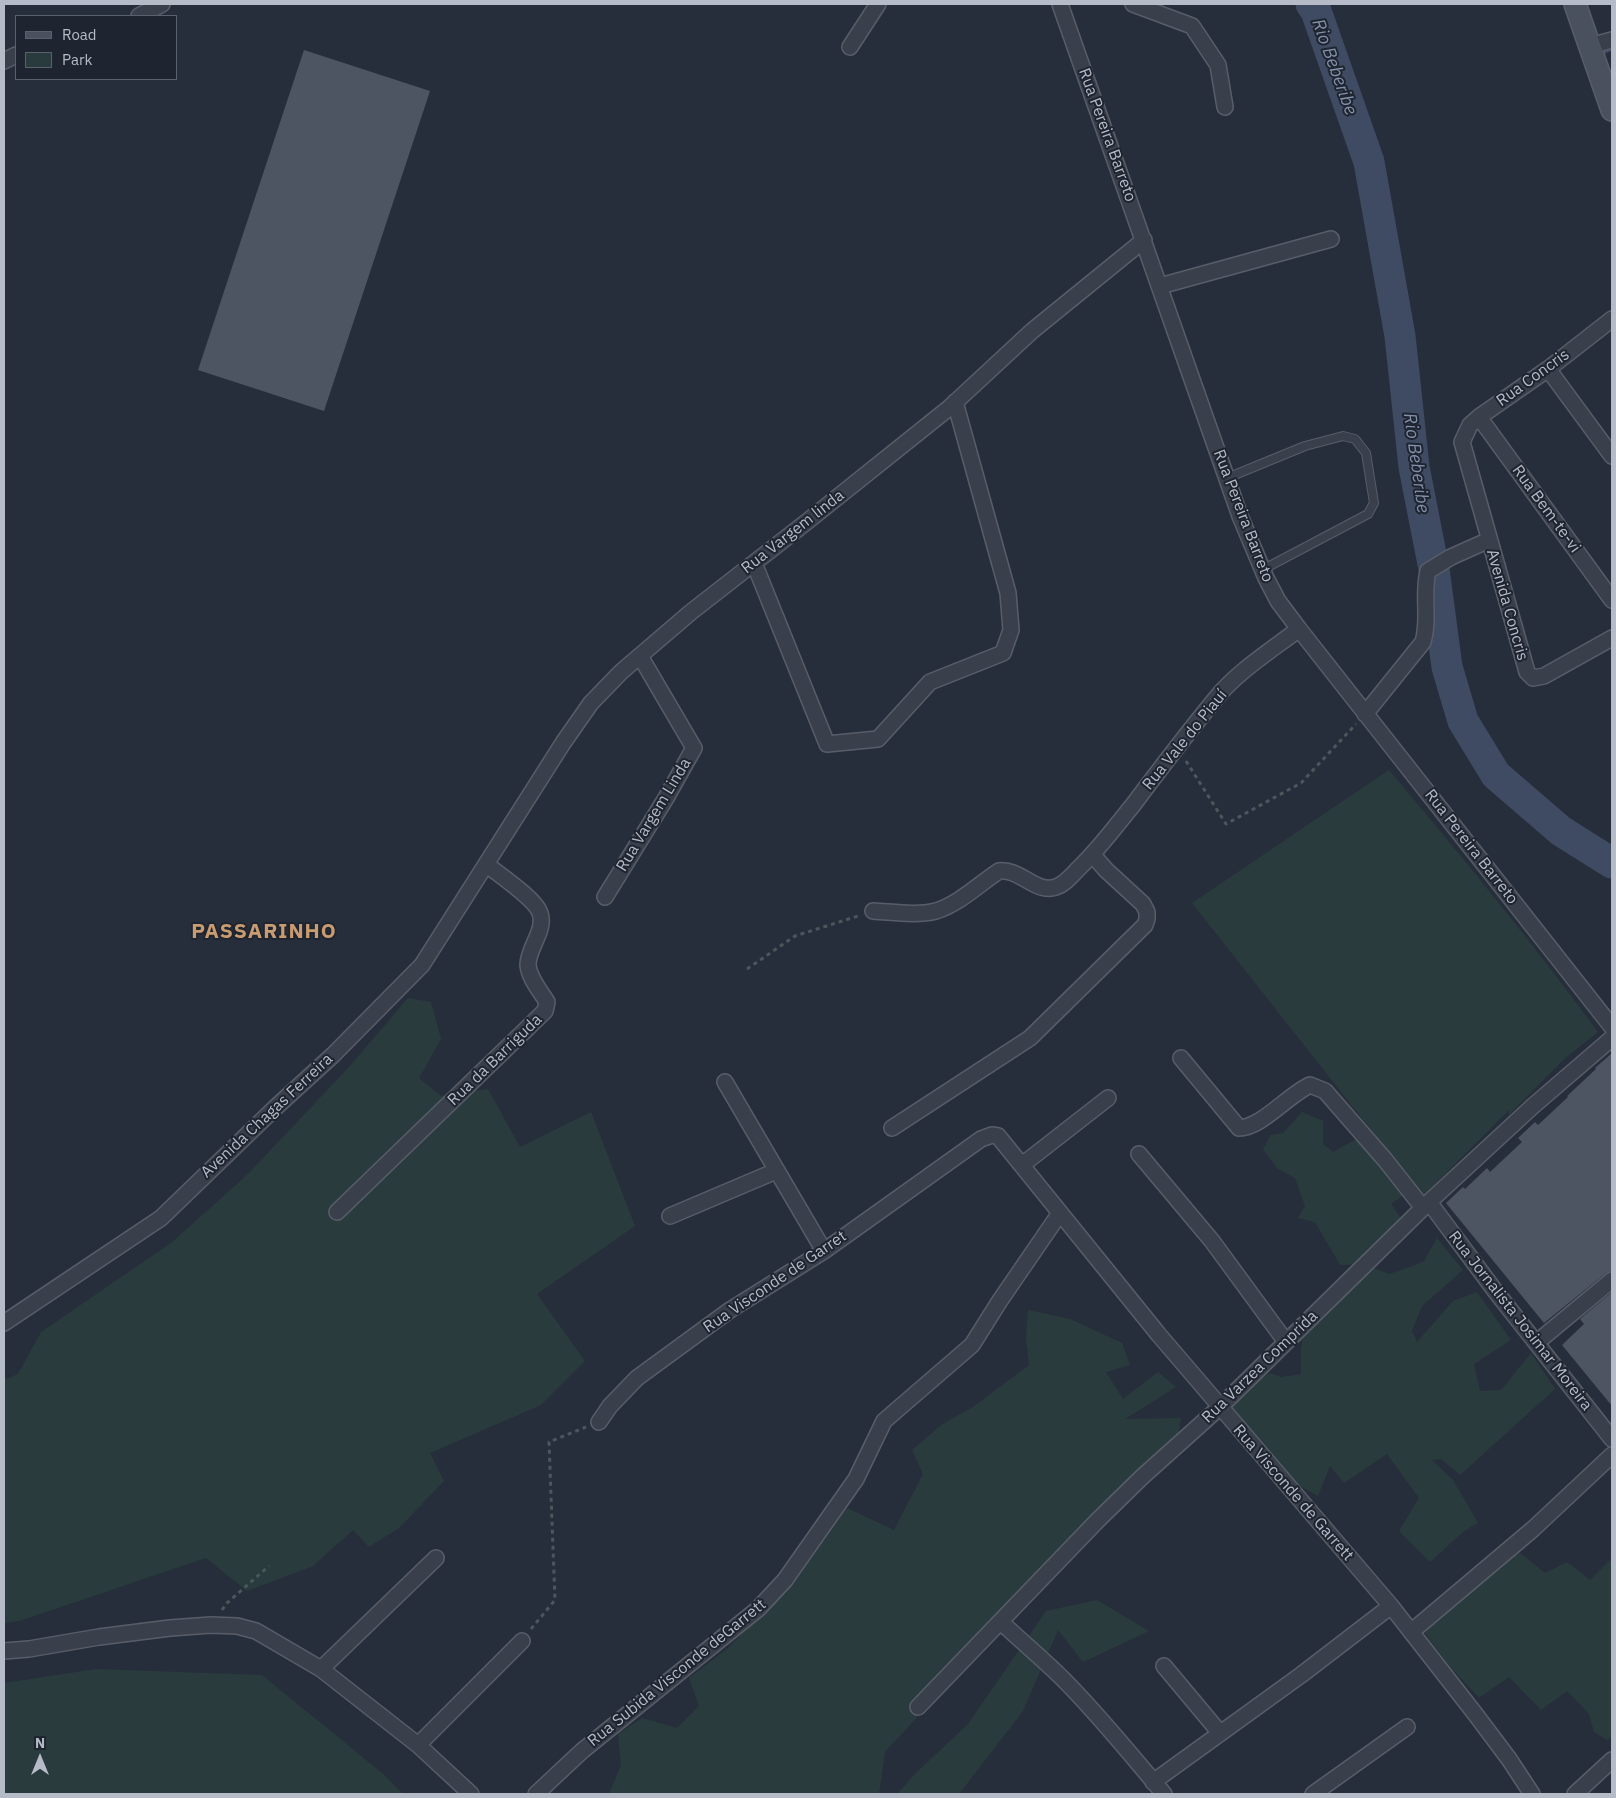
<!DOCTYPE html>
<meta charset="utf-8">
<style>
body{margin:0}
#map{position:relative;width:1616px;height:1798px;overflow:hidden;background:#272e3b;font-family:"IBM Plex Sans",sans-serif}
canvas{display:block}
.frame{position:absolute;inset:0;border:5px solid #b6bcc7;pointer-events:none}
.legend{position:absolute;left:15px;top:15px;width:162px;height:65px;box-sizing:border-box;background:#1f2530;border:1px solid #5b616c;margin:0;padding:6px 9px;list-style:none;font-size:15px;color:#b6bcc7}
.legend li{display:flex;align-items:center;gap:10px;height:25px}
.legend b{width:25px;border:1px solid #5b616c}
.north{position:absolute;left:15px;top:1733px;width:50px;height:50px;-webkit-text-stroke:4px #1f2530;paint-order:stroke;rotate:0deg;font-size:14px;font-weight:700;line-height:20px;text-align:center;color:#b6bcc7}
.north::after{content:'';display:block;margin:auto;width:18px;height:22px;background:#b6bcc7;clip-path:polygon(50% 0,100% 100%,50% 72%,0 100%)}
</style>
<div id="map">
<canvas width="1616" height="1798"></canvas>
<div class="frame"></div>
<ul class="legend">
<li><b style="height:6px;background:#49505e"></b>Road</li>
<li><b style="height:14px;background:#2a3b3d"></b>Park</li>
</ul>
<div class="north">N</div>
</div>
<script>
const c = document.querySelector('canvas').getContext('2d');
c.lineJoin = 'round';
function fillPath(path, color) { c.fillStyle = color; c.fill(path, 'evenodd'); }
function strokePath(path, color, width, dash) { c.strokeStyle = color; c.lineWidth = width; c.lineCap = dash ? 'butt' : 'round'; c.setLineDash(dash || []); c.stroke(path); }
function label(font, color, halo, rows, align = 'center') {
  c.font = font + ' "IBM Plex Sans",sans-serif'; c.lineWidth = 4; c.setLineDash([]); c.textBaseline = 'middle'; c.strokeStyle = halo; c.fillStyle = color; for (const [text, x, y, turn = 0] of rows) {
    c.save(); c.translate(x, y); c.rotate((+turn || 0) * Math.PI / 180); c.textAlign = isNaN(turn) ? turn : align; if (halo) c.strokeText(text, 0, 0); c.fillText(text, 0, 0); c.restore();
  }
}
const green = new Path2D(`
 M1389,770C1461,855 1532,942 1598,1032L1563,1060L1509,1115V1110L1423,1196L1192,903Z
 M408,998L431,1002L441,1039L419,1078L441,1096L488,1089L520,1147L591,1112L635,1226L537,1294L585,1361L541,1405L430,1453L444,1481L399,1528L369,1547L353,1530L313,1566L247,1591L206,1558L19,1621L4,1623V1380L18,1374L41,1332L171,1243L247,1175L349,1067Z
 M1302,1112L1323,1121V1144L1333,1152L1358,1138L1405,1194L1391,1204L1400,1217L1389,1241L1366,1264L1340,1265L1315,1222L1298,1218L1305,1206L1295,1178L1277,1168L1263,1149L1271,1135L1283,1133Z
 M1437,1238L1463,1270L1422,1306L1412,1331L1417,1342L1453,1301L1477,1292L1511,1340L1474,1364L1480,1391L1501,1390L1531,1353L1555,1389L1460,1475L1441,1459L1432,1460L1453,1480L1478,1523L1463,1532L1430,1562L1399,1531L1419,1498L1387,1454L1344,1483L1330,1466L1318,1496L1300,1486L1225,1402L1270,1373L1281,1377L1301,1374V1348L1304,1334L1371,1267L1389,1274L1413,1266L1424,1261Z
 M1028,1310L1070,1319L1122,1343L1130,1365L1106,1372L1123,1399L1158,1372L1176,1387L1125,1419L1181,1418L1179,1433L885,1752L879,1794H609L621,1765L618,1734L642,1718L677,1728L699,1706L689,1678L727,1649L797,1579L847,1508L894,1530L923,1474L912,1450L941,1425L973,1407L1029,1365L1026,1337Z
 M1519,1552L1545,1573L1567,1562L1590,1580L1612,1558V1737L1607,1740L1594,1732L1589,1714L1567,1691L1541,1710L1509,1677L1479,1698L1447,1663L1423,1630Z
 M1097,1600L1149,1631L1083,1662L1058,1630L1023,1711L959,1794H897L917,1772L968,1724L1046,1611Z
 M96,1669L262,1675L382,1773L403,1794H4V1683Z`);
const stream = new Path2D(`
 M1605,51L1612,48`);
const river = new Path2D(`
 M1311,4L1316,11L1369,162L1400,336L1414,467L1434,569L1447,667L1463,721L1496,775L1561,831L1612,863`);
const building = new Path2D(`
 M304,50L430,91L324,411L198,370Z
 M1612,1053V1271L1606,1273L1544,1323L1446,1203L1463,1187L1465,1189L1487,1168L1490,1172L1522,1142L1518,1138L1535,1122L1538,1125L1568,1097L1567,1096L1596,1069L1595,1068Z
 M1612,1292V1406L1562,1345L1584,1324L1580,1319Z`);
const path = new Path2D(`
 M1186,761L1226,824L1301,783L1356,724
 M747,969L795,936L858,916
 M222,1610L227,1603L269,1566
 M531,1629L555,1600L549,1442L586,1427`);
const lane = new Path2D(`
 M1227,478L1305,446L1343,436L1355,439L1366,453L1374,503L1368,514L1262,570`);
const street = new Path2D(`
 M1060,4L1240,516L1266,578L1278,601L1299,629L1612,1027
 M1133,4L1192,26L1218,65L1225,107
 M139,16L162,4
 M1590,46L1612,40
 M850,47L878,4
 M4,61L16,55
 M1160,286L1331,239
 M1612,319L1548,369L1479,417L1470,425L1462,442L1527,672L1533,678L1544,676L1612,638
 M1548,369L1612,456
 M1479,417L1612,600
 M754,563L827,744L878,739L930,682L1003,653L1011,630L1008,593L955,402
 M1365,714L1423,642C1430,618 1422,596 1428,571L1451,557L1489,540
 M605,897L666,798L694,748L640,656
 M873,911C893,912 916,916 936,911C959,904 979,884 999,871C1020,868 1035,894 1056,887C1065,884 1072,875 1079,868C1099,849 1115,827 1133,805C1160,769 1188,732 1217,697C1237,672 1273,649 1299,629
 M1181,1058L1239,1128C1261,1128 1288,1095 1310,1085L1325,1091L1386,1161L1423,1208
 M725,1082L824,1251
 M892,1128L1030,1038L1145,925L1147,919V912L1143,904L1106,870L1093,855
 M1139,1154L1212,1241L1286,1342
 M1022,1165L1108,1098
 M1429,1202L1496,1292L1612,1439
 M337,1212L545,1011L547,1002C541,992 529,978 528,965C528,947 546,931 540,913C536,899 498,874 486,864
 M670,1216L776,1171
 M4,1323L161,1218L276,1107L333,1055L422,965L563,743L591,703L621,672L691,612L804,524L949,408L1032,331L1144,240
 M1536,1343L1612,1280
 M599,1422L610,1406L637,1378L730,1310L824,1251L981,1139L992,1135L998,1136L1159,1335L1391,1606L1476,1715L1509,1759L1532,1794
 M1001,1622C1021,1641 1043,1659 1063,1679C1099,1715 1131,1755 1164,1794
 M1411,1632L1533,1529L1612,1455
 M4,1651L29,1649L99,1637L170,1628L211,1625L237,1626L256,1631L321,1669L418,1745L471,1794
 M1164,1666L1220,1733
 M321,1669L436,1558
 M918,1707L1097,1521L1142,1477L1220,1407L1429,1202L1533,1106L1612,1038
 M418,1745L522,1641
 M1153,1782L1301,1675L1391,1606
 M536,1794L582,1751L758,1609L785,1580L856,1479L884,1421L972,1345L999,1302L1060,1213
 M1313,1794L1407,1727
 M1575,1794L1612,1760`);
const secondary = new Path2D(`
 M1575,4L1612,110`);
const streetNames = [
 ["Rua Pereira Barreto",1107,135,70],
 ["Rua Concris",1533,378,-36],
 ["Rua Bem-te-vi",1546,509,54],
 ["Rua Pereira Barreto",1243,516,69],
 ["Rua Vargem linda",793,532,-38],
 ["Avenida Concris",1507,605,74],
 ["Rua Vale do Piauí",1185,740,-51],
 ["Rua Vargem Linda",654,815,-59],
 ["Rua Pereira Barreto",1471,847,52],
 ["Rua da Barriguda",495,1060,-44],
 ["Avenida Chagas Ferreira",267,1116,-43],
 ["Rua Visconde de Garret",775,1282,-34],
 ["Rua Jornalista Josimar Moreira",1520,1321,52],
 ["Rua Varzea Comprida",1260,1367,-44],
 ["Rua Visconde de Garrett",1293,1493,49],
 ["Rua Subida Visconde deGarrett",677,1673,-39]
];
const waterNames = [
 ["Rio Beberibe",1334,67,70],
 ["Rio Beberibe",1416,463,82]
];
const districtNames = [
 ["PASSARINHO",264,932]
];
fillPath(green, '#2a3b3d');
strokePath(stream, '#3f4b62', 5);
strokePath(river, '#3f4b62', 31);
fillPath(building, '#4d5563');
strokePath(lane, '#585e69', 10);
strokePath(street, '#585e69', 18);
strokePath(secondary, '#585e69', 24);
strokePath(path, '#49585b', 3, [4, 4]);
strokePath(lane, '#3a404b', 8);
strokePath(street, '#3a404b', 15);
strokePath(secondary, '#49505e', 21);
label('16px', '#b6bcc7', '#1f2530', streetNames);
label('italic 18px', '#8290aa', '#1f2530', waterNames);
c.letterSpacing = '1px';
label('bold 21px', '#c89c70', '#1f2530', districtNames);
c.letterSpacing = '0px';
</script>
